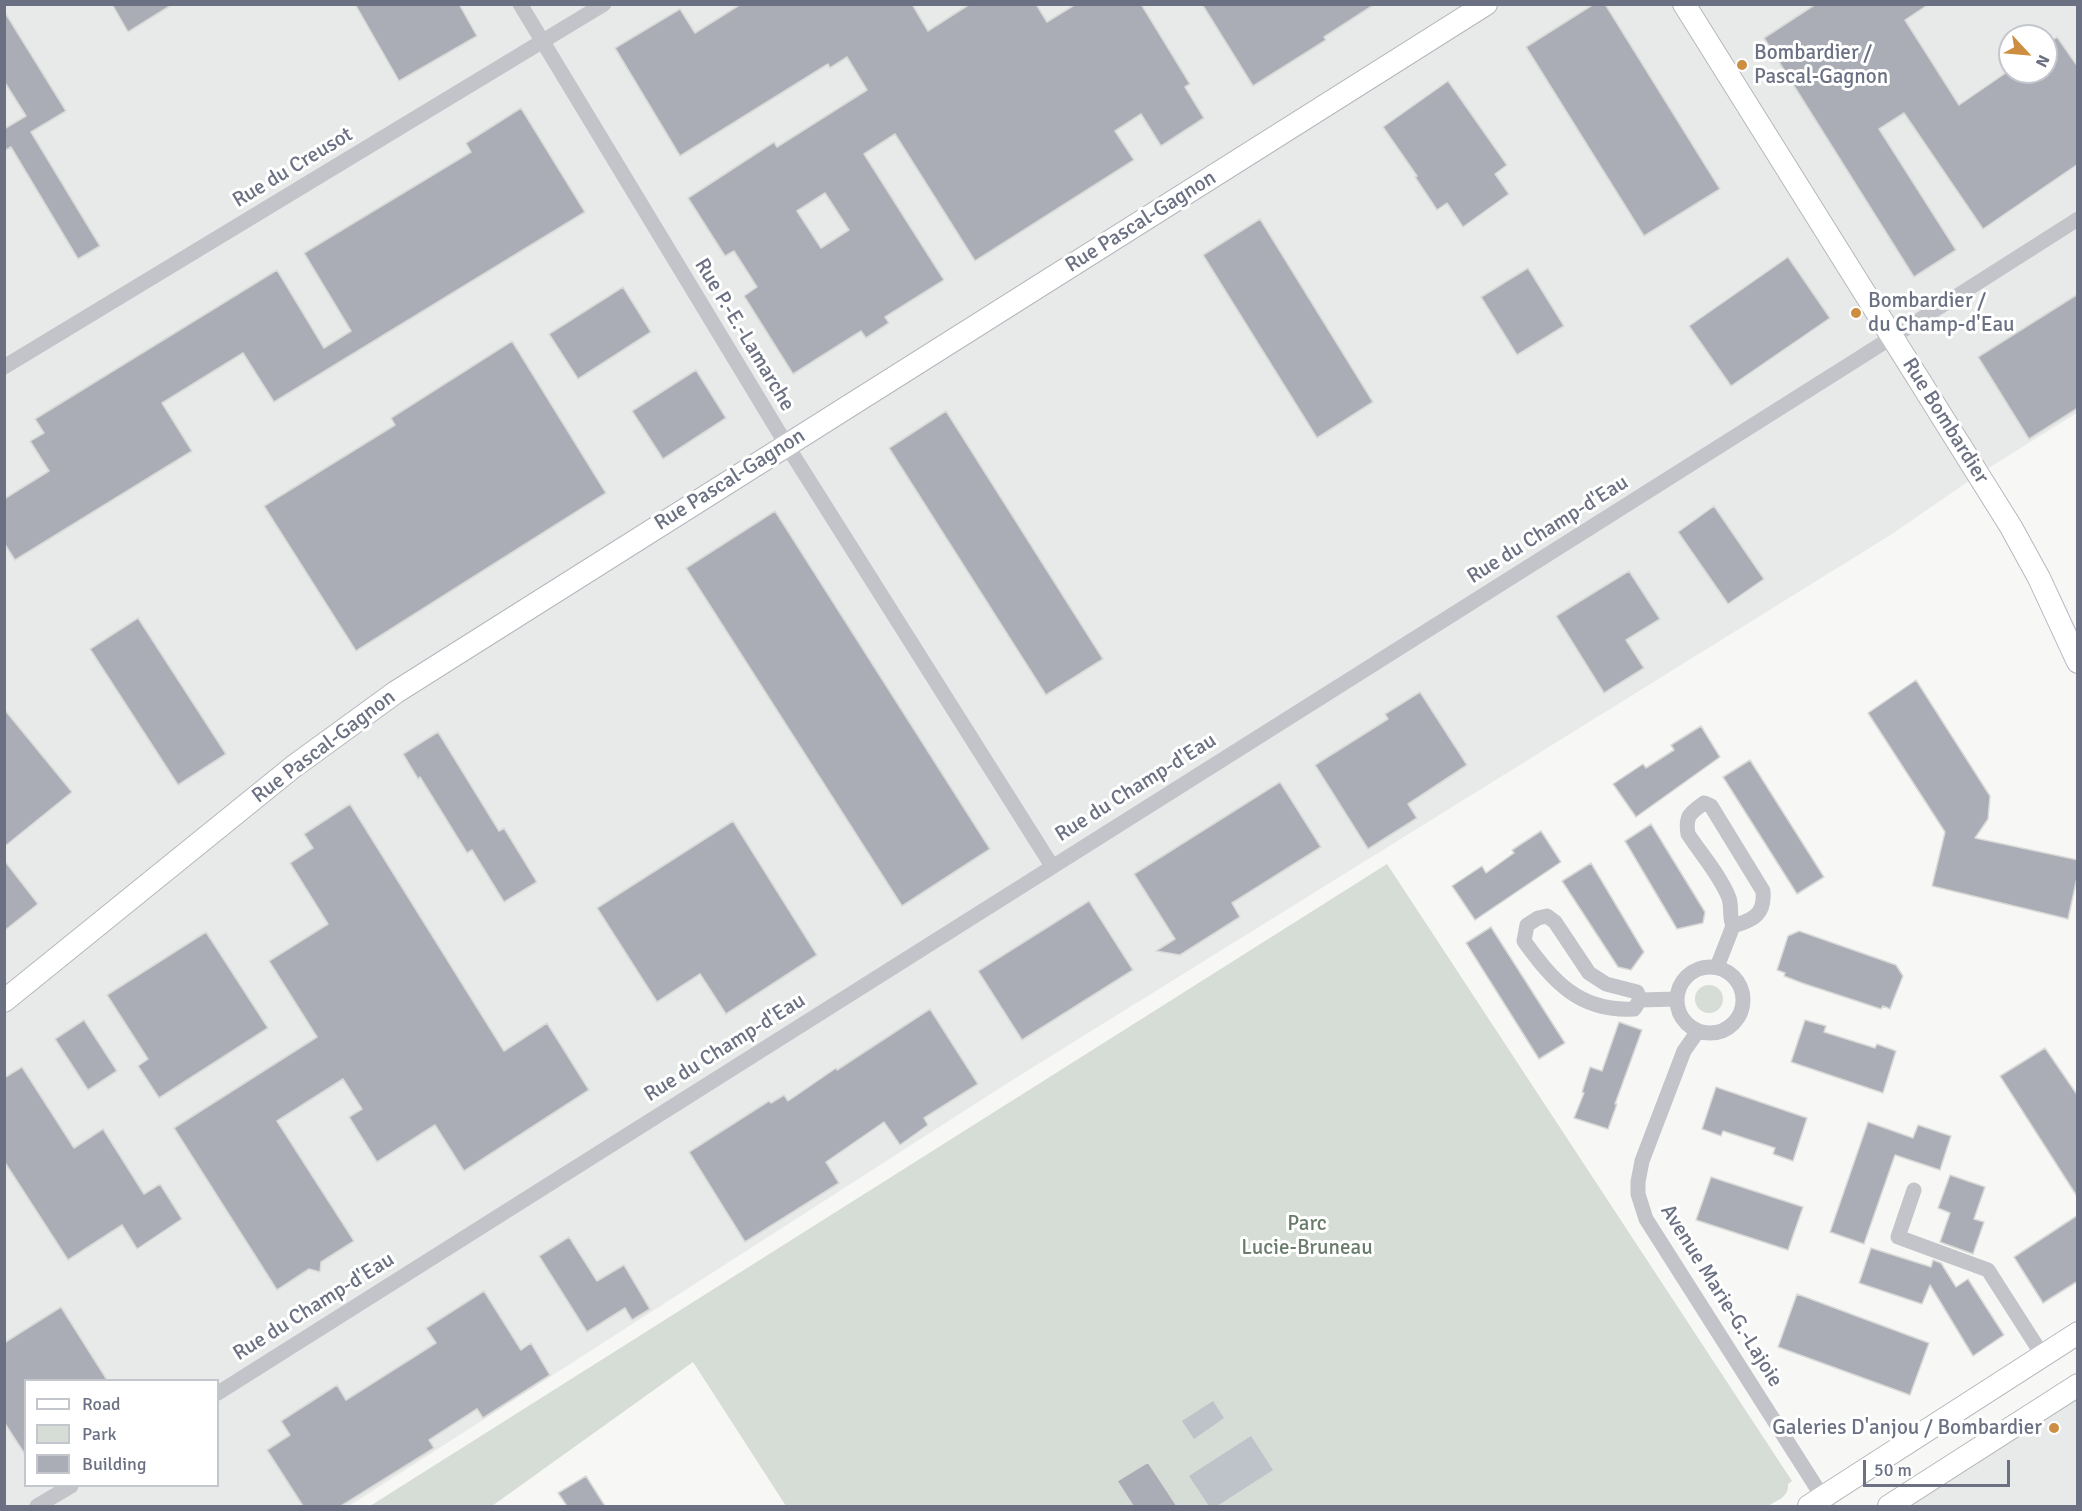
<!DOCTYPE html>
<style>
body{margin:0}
#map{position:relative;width:2082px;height:1511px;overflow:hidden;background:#f7f8f6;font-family:Signika,sans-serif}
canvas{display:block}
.frame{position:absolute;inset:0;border:6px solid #6b7183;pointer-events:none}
.legend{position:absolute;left:24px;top:1379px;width:195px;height:108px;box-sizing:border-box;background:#fff;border:2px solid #c4c6cd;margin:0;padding:8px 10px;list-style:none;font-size:18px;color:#6b7183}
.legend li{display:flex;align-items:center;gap:12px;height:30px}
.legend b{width:30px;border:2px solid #c4c6cd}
.north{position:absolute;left:1998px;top:24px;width:60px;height:60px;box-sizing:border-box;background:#fff;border:2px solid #c4c6cd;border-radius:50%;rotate:116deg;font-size:16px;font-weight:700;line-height:24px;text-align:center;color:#6b7183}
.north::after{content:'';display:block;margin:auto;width:21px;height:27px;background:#cd8e41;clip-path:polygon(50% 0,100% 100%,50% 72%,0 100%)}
.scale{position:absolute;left:1863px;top:1460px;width:147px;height:27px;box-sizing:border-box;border:3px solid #6b7183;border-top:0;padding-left:8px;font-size:18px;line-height:21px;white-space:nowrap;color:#6b7183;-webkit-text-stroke:4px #fff;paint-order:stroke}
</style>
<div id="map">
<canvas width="2082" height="1511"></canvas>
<div class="frame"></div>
<ul class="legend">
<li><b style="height:8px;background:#fff"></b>Road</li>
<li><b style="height:16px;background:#d6dcd6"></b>Park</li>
<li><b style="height:16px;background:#aaadb5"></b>Building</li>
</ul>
<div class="north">N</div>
<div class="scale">50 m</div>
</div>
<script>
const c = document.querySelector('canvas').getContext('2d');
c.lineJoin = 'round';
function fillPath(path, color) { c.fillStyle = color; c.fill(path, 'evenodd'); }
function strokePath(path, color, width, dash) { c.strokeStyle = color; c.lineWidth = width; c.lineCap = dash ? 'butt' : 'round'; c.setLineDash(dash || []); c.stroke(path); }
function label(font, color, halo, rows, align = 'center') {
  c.font = font + ' Signika,sans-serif'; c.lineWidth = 6; c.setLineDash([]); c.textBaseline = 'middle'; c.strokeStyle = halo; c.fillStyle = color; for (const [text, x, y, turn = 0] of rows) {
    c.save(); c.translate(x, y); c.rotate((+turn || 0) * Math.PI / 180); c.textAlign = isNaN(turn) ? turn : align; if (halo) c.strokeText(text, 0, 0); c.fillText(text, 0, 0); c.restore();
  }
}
const built = new Path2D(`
 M5,5H2077V413L1979,474L1892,534L1014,1079L349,1506H5ZM2010,36H2046V72H2010ZM26,1380H218V1486H26Z
 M2077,1385V1506H1889Z`);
const green = new Path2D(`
 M1387,864L1792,1481L1788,1484C1789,1497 1778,1500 1768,1506H786L693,1362L492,1506H370Z
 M1695 999a14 14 0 1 1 28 0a14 14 0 1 1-28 0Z`);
const water = new Path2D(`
 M1213,1401L1224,1418L1194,1439L1182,1421Z
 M1251,1436L1273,1470L1217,1506H1209L1189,1476Z`);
const building = new Path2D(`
 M112,4H173L128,32Z
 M355,4H459L477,36L399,81Z
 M741,4H912L928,31L970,4H1036L1047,22L1076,4H1141L1190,84L1185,87L1204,118L1161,146L1141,114L1115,131L1134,160L975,261L895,134L864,154L944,280L885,317L889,323L866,338L861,331L793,374L744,296L757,287L734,251L725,256L688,198L774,142L777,147L867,90L847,57L830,68L828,64L680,156L615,48L680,9L695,33ZM825,193L849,230L821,248L797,211Z
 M1202,4H1375L1324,37L1326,40L1253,86Z
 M1594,4H1605L1720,189L1644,236L1526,47Z
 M1816,4H1929L1905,20L1959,105L2007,72H2046V45L2057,37L2078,67V164L1983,229L1904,113L1879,129L1956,250L1914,277L1764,38Z
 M4,11L66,111L31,132L100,246L78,259L11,147L4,151V129L26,116L4,81Z
 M1448,81L1507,165L1495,174L1509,194L1463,227L1447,203L1437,210L1415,177L1417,176L1383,127Z
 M521,108L585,212L274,402L243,353L162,403L192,451L15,560L4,543V499L49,471L30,441L44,433L35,419L277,270L324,348L351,331L304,253L471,152L466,143Z
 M1260,219L1373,402L1317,438L1203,255Z
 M1788,257L1830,318L1731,386L1689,326Z
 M1528,268L1564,326L1517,355L1481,297Z
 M623,287L651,332L578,379L549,334Z
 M2078,294V408L2029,439L1978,357Z
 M512,341L606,493L356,651L264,506L395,425L391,418Z
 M696,370L726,418L663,459L632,411Z
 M946,411L1103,659L1046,695L889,448Z
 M1714,506L1764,579L1728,604L1678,532Z
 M775,511L990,849L902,906L686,568Z
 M1629,571L1660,619L1626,640L1644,668L1604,693L1556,616Z
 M138,618L226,754L178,785L90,649Z
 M1916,680L1990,796L1988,819L1975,838L2078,860V873L2068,919L1932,886L1945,832L1868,713Z
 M1420,692L1467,765L1408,804L1417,818L1368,849L1315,765L1388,719L1385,714Z
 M4,709L72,792L4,847Z
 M1701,726L1720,757L1636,817L1613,784L1643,764L1646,768L1674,750L1671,745Z
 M438,732L499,831L504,828L537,882L504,902L472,850L467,853L420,777L418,779L403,754Z
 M1750,760L1824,877L1797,894L1723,777Z
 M1280,782L1321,847L1232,903L1240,917L1180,955L1156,951L1175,939L1134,874Z
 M350,804L504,1051L547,1023L589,1090L464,1171L435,1125L377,1162L349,1117L362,1109L343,1079L277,1121L354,1241L321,1262L320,1272L309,1269L277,1290L174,1128L317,1037L269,961L328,924L290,863L313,848L304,834Z
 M733,821L817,955L726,1014L700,974L657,1002L597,908Z
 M1651,824L1705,912L1703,923L1677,929L1625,841Z
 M1541,831L1561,862L1475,920L1452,886L1482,866L1486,873L1514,853L1512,850Z
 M4,860L38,904L4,931Z
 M1591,863L1644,952L1631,970L1618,967L1562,881Z
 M1089,901L1133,970L1022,1040L978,971Z
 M1491,927L1565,1043L1539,1059L1466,943Z
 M1799,931L1896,965L1903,976L1890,1009L1883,1006L1881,1009L1802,983L1784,976L1785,973L1777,970L1788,936Z
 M206,932L268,1028L159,1098L138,1066L148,1059L107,995Z
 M930,1009L978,1084L924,1118L928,1125L900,1145L884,1122L826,1162L839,1183L745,1242L689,1152L769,1101L771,1103L784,1095L788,1101L836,1068L837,1070Z
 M84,1020L117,1071L88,1090L55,1039Z
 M1805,1020L1826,1026L1824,1032L1875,1048L1877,1044L1896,1051L1883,1093L1791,1062Z
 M1619,1022L1642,1030L1615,1104H1617L1608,1129L1574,1118L1584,1093L1582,1092L1590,1067L1602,1071Z
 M2045,1048L2078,1096V1198L2000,1076Z
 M22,1067L74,1148L103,1129L144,1194L160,1184L182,1219L137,1249L122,1225L68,1260L4,1161V1078Z
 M1716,1087L1807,1118L1793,1161L1773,1154L1775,1148L1723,1131L1721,1136L1702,1129Z
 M1868,1122L1913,1138L1918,1125L1951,1136L1940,1170L1895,1155L1864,1244L1830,1232Z
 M1950,1175L1985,1187L1974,1219L1984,1222L1973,1254L1940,1242L1950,1213L1938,1208Z
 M1711,1177L1803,1207L1788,1250L1696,1220Z
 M2078,1215V1281L2043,1303L2014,1257Z
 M569,1237L597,1281L624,1265L650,1309L632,1320L625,1308L587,1332L539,1256Z
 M1871,1248L1931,1267L1933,1260L1941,1263L1956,1287L1968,1279L2004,1335L1973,1356L1930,1285L1922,1304L1859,1283Z
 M484,1291L521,1350L531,1343L550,1375L483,1418L477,1409L429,1440L434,1448L341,1506H303L267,1450L290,1435L281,1421L337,1385L346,1400L436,1343L426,1328Z
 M1797,1294L1929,1343L1910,1395L1778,1347Z
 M61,1307L107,1380H26V1456L4,1422V1343Z
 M1148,1462L1177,1506H1133L1117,1481Z
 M586,1476L605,1506H567L558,1493Z`);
const street = new Path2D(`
 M520,4L786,444L1052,866
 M4,367L604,4
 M1547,916L1555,922L1589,973L1606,984L1637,992L1640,1000L1634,1009C1579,1012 1553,981 1524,941L1527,925L1538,918Z
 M1717,967L1733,926C1729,916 1732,908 1729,898C1720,875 1701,854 1688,834C1685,816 1690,813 1704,803L1711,806L1763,891C1765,914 1754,920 1733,926
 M1677 1000a33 33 0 1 1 66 0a33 33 0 1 1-66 0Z
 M1640,1000L1677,999
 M1698,1031L1684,1051L1642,1161L1638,1182V1194L1646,1219L1827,1504
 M1914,1190L1898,1237L1988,1270L2043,1356
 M218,1393L1861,357L2078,219
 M37,1506L71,1486`);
const secondary = new Path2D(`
 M1684,4L2011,527L2039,578L2078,662
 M4,1001L293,767L396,692L1486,4
 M1809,1506L2078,1333
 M1889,1506L2078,1385`);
const markers = [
 [1742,65,6,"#cd8e41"],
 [1856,313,6,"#cd8e41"],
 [2054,1428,6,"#cd8e41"]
];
const poiNames = [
 ["Bombardier /",1754,53],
 ["Pascal-Gagnon",1754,77],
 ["Bombardier /",1868,301],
 ["du Champ-d'Eau",1868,325],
 ["Galeries D'anjou / Bombardier",2042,1428,"right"]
];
const streetNames = [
 ["Rue du Creusot",293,168,-31],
 ["Rue Pascal-Gagnon",1141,222,-32],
 ["Rue P.-E.-Lamarche",744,335,59],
 ["Rue Bombardier",1945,421,58],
 ["Rue Pascal-Gagnon",730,480,-32],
 ["Rue du Champ-d'Eau",1548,530,-32],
 ["Rue Pascal-Gagnon",324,747,-37],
 ["Rue du Champ-d'Eau",1136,788,-32],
 ["Rue du Champ-d'Eau",725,1048,-32],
 ["Avenue Marie-G.-Lajoie",1721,1296,58],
 ["Rue du Champ-d'Eau",314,1307,-32]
];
const parkNames = [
 ["Parc",1307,1224],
 ["Lucie-Bruneau",1307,1248]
];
fillPath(built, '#e8e9e9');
fillPath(green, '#d6dcd6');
fillPath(water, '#bec2c9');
fillPath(building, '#aaadb5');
strokePath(building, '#d9dad8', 1.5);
strokePath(secondary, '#b5b7bd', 24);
strokePath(street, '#c2c4c9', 15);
strokePath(secondary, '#fff', 22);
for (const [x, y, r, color] of markers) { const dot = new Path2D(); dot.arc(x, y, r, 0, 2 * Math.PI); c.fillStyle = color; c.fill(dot); strokePath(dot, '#fff', 2); }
label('21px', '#6b7183', '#fff', poiNames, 'left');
label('21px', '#6b7183', '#fff', streetNames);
label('21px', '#697b6b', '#fff', parkNames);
</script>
